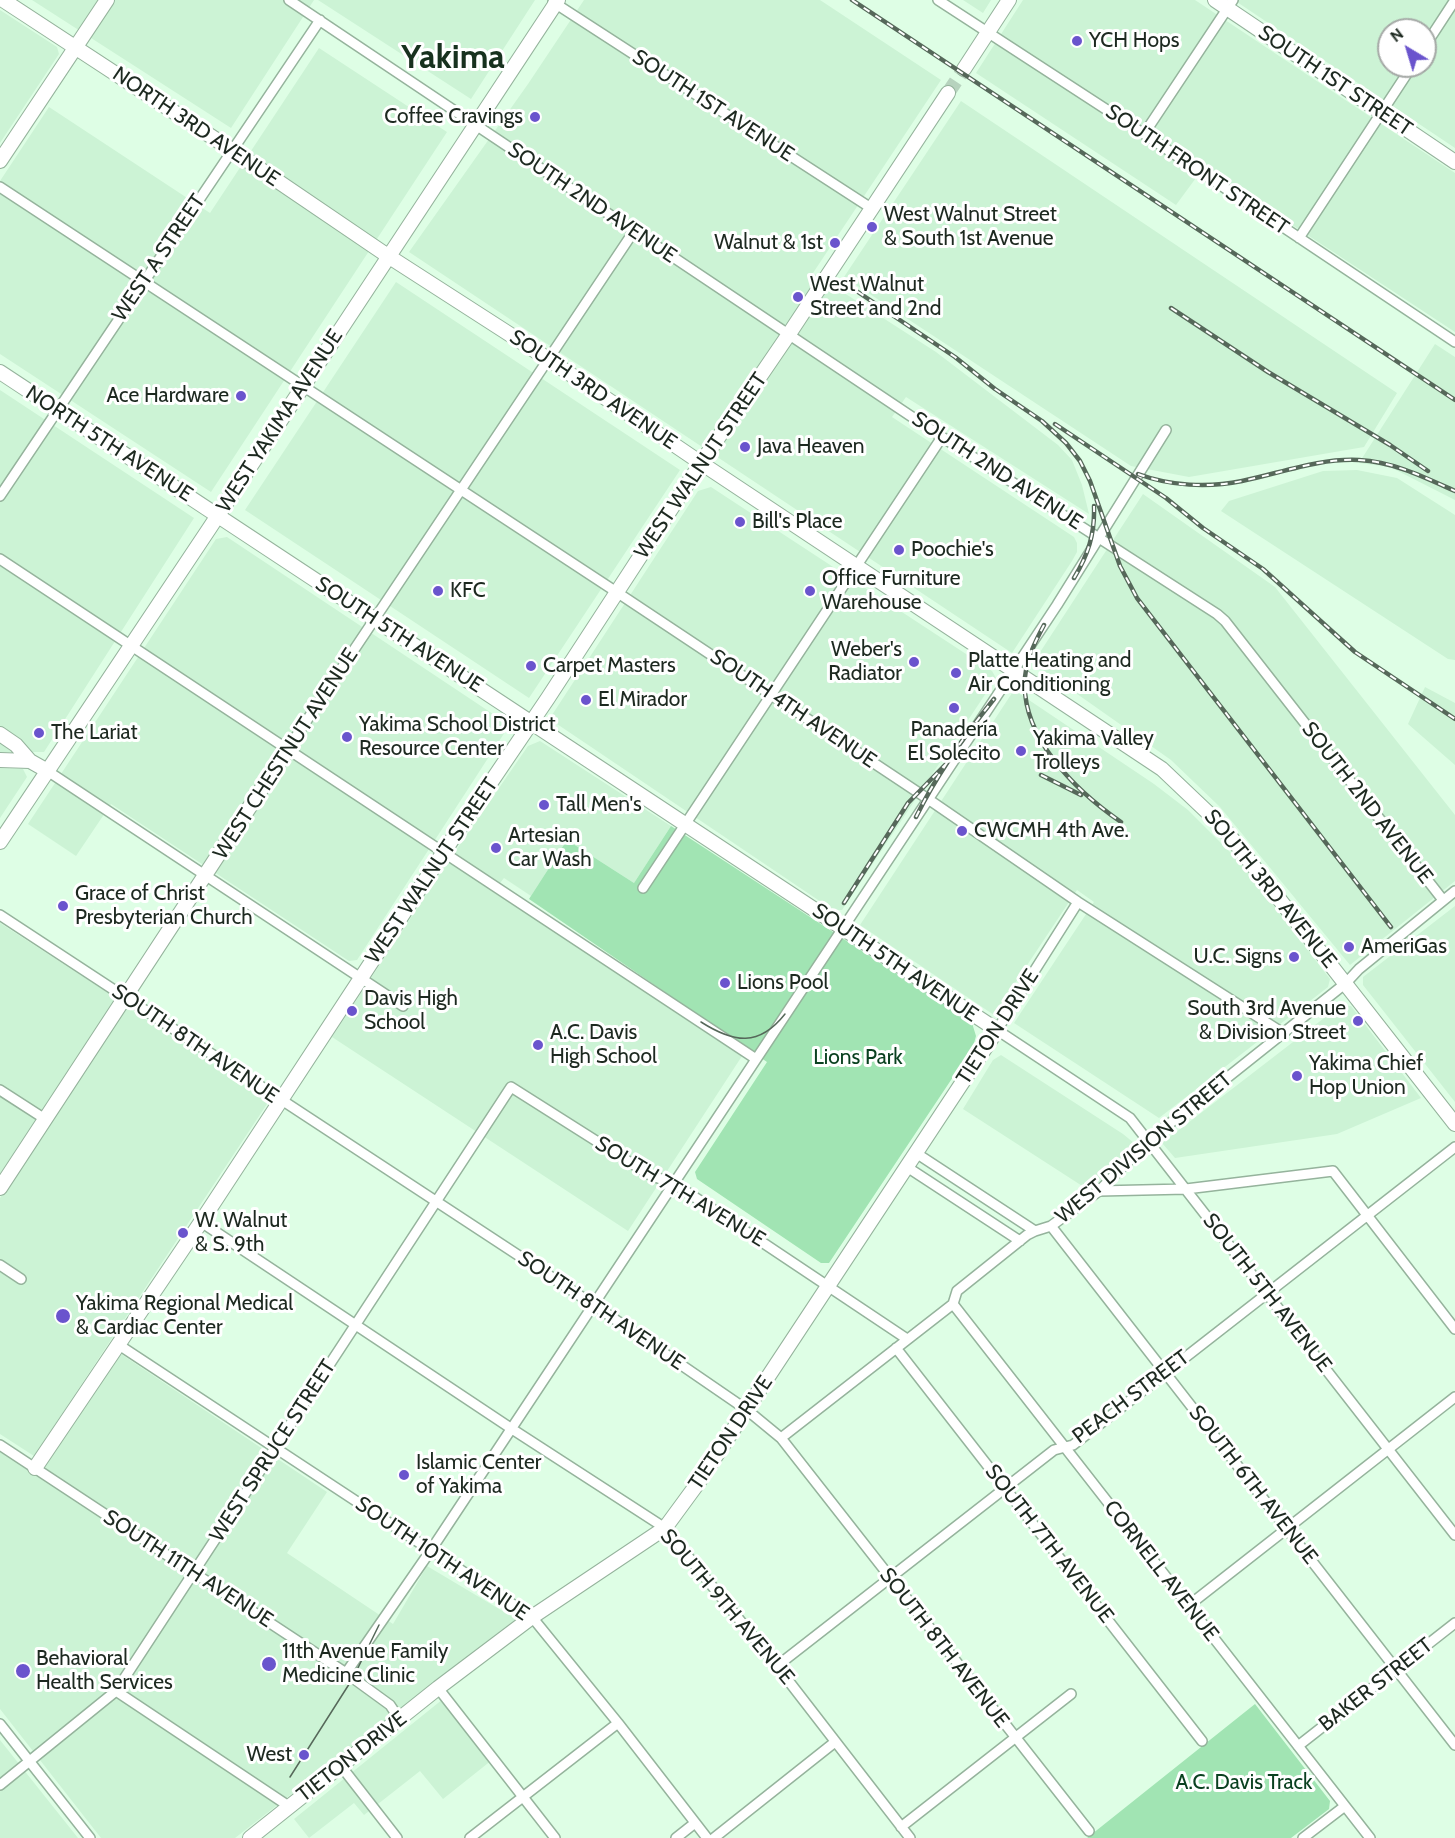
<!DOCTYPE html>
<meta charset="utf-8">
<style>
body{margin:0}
#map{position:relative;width:1455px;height:1838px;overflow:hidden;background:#defee5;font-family:Cabin,sans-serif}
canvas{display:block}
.north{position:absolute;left:1377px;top:18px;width:60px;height:60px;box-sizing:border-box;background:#fff;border:2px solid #a5a9a6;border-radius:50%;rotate:322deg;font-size:16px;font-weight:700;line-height:24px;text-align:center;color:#1d2920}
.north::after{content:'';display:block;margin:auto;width:21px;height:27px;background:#6a54cd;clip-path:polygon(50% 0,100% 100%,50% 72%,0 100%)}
</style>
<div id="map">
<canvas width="1455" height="1838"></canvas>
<div class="north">N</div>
</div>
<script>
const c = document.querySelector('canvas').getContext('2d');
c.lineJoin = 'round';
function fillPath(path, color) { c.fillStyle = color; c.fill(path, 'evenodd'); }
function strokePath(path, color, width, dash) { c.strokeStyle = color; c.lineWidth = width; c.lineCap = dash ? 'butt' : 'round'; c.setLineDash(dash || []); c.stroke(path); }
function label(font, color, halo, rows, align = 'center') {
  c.font = font + ' Cabin,sans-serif'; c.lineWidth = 6; c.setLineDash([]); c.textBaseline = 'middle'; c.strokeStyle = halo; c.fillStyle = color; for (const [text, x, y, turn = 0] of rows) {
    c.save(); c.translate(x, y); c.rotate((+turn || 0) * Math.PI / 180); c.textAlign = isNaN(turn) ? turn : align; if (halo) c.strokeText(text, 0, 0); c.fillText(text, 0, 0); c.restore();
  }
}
const built = new Path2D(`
 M32,0H314L231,128Z
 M318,0H535L471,99Z
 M584,0H820L941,80L813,273L936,352L1058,445L1072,460L1082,485L1089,514L906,397L892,417L1074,537L1077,543V552L1072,561L1012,653L409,252L528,84Z
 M963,0H991L983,13Z
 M1023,0H1195L1455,173V332L1204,167L1176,205L976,73Z
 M1234,0H1455V148ZM1389,30H1425V66H1389Z
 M0,10L57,47L59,54L0,143Z
 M319,48L447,132L211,492L0,354V181L49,107L210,213Z
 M961,101L1397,393L1364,447L1189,477L1131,466L844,277Z
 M396,282L680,470L529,698L245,510Z
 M1435,344L1455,357V500L1390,467L1359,463Z
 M0,390L194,518L44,752H0Z
 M1357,470L1397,478L1455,515V660L1448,659L1221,511L1229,501L1323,471Z
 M711,487L992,671L996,678L842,910H833L557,724L552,715L698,491Z
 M1143,494L1275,587L1455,815V881L1350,965L1220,807L1171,760L1033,663Z
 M227,537L499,718L505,732L357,960L349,961L111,804L76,856L28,824L216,539Z
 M1425,687L1455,703V765L1408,724Z
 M1014,690L1154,784L1188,810L1240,862L1330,979L1328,987L1159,1118L1014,1023L1094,902L1077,890L994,1015L860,925Z
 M540,741L671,826L634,883L567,840L531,896L504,878L493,892L744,1053L628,1231L332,1037L443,869L528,746Z
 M0,768L23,769L27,777L0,818Z
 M1455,906V1102L1363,985V977Z
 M0,923L116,998L0,1174Z
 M1341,1005L1351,1006L1421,1098L1337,1134L1175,1158L1162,1143Z
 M127,1007L269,1101L34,1456L0,1434V1198Z
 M1001,1055L1123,1134L1134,1143L1090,1191L963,1109L993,1060Z
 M121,1354L327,1492L287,1553L393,1624L427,1566L516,1619L235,1838H101L0,1709V1451L37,1475Z
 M448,1695L497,1756L443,1799L420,1771L364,1815L354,1803L309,1838L294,1819Z
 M0,1740L78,1838H0Z`);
const green = new Path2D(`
 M671,826L972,1023L976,1036L973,1047L829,1263H821L697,1179L695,1172L767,1062L529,899L567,840L634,883Z
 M1255,1704L1330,1801L1329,1809L1291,1838H1087Z`);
const secondaryTunnel = new Path2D(`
 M948,93L964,69`);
const street = new Path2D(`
 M289,0L942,437L1217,614L1225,621L1443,900
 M938,0L1144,134L1455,342
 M553,2L871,208
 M1425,46L1455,0
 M1144,134L1233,0
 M0,187L618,593L928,799L1078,902L1283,1033
 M1299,238L1412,66
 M0,496L320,20
 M0,559L756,1059
 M287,750L634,231
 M46,770L403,1006
 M643,888L942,437
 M1078,902L997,1030L1130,1118L1455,1535
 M0,915L594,1305L747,1410L781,1438L1089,1831
 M0,1090L45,1119
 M916,1153L1035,1231
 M907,1167L1020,1241
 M1099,1191L1186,1189L1333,1171L1455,1329
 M201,1222L512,1429L665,1528L777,1666L910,1838
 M1051,1226L1455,1745
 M0,1265L21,1279
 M953,1304L1370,1838
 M119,1345L532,1617L618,1723L707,1838
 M896,1348L1202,1741
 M781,1438L953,1304L957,1291L1027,1235L1035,1231L1051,1226L1099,1191L1149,1140L1346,983L1359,969L1455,891
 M0,1445L346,1673L390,1705L400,1720
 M1188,1606L1455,1397
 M777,1666L1054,1450L1073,1445L1455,1147
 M346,1673L431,1550L1057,605L1166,430
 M438,1688L555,1838
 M116,1691L290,1807
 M0,1724L90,1838
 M1298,1746L1455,1623
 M341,1766L397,1838
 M0,1785L116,1691L511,1087L650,1175L675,1184L907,1339
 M901,1827L1071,1694
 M470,1838L618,1723
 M676,1838L695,1823
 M714,1838L835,1742
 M1303,1838L1345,1806`);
const secondary = new Path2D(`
 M3,0L232,150L388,256L548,359L701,463L1162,769L1222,826L1455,1124
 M1215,0L1455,162
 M964,69L1009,0
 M0,161L107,0
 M0,372L997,1030L698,1483L665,1528L532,1617L438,1688L250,1838
 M0,734L16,745L30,761
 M0,760L30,761L46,770
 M0,842L209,529L558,0
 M0,1188L287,750
 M35,1468L201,1222L443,853L548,698L701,463L789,334L948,93`);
const tram = new Path2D(`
 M701,1022C734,1043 759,1047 785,1014
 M290,1777L353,1678L379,1625`);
const rail = new Path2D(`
 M852,0L1455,400
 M846,284L955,357L995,389L1042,421L1066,443L1080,461L1090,481L1120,566L1137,598L1391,927
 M1171,308L1268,372L1390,445L1428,471
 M1055,424L1166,498L1203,528L1263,569L1355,652L1455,719
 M1138,474C1170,486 1208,488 1242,481C1281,473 1319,458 1359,460C1394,462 1424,477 1455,491
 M1074,578C1088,555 1095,534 1094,506
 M1044,625C1035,642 1027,658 1025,677C1020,737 1076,791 1121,822
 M1041,775L1081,795
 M916,817C937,774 964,736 994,699
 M844,903L908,803L947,763`);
const markers = [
 [1077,41,6,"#6a54cd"],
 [535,117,6,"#6a54cd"],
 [872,227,6,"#6a54cd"],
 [835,243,6,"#6a54cd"],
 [798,297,6,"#6a54cd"],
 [241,396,6,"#6a54cd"],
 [745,447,6,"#6a54cd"],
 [740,522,6,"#6a54cd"],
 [899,550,6,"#6a54cd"],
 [438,591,6,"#6a54cd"],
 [810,591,6,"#6a54cd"],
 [914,662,6,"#6a54cd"],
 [531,666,6,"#6a54cd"],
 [956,673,6,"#6a54cd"],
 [586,700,6,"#6a54cd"],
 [954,708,6,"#6a54cd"],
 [39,733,6,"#6a54cd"],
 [347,737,6,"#6a54cd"],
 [1021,751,6,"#6a54cd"],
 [544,805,6,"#6a54cd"],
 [962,831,6,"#6a54cd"],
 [496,848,6,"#6a54cd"],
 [63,906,6,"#6a54cd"],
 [1349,947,6,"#6a54cd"],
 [1294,957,6,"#6a54cd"],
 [725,983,6,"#6a54cd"],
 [352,1011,6,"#6a54cd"],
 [1358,1021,6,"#6a54cd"],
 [538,1045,6,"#6a54cd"],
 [1297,1076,6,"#6a54cd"],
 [183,1233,6,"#6a54cd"],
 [63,1316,8,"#6a54cd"],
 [404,1475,6,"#6a54cd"],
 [269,1664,8,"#6a54cd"],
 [23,1671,8,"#6a54cd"],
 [304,1755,6,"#6a54cd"]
];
const poiNames = [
 ["YCH Hops",1089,41],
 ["Coffee Cravings",523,117,"right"],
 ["West Walnut Street",884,215],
 ["& South 1st Avenue",884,239],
 ["Walnut & 1st",823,243,"right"],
 ["West Walnut",810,285],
 ["Street and 2nd",810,309],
 ["Ace Hardware",229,396,"right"],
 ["Java Heaven",757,447],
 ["Bill's Place",752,522],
 ["Poochie's",911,550],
 ["Office Furniture",822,579],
 ["Warehouse",822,603],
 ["KFC",450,591],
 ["Weber's",902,650,"right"],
 ["Radiator",902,674,"right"],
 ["Platte Heating and",968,661],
 ["Air Conditioning",968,685],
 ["Carpet Masters",543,666],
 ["El Mirador",598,700],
 ["Yakima School District",359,725],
 ["Resource Center",359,749],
 ["Panadería",954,730,"center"],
 ["El Solecito",954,754,"center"],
 ["The Lariat",51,733],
 ["Yakima Valley",1033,739],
 ["Trolleys",1033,763],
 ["Tall Men's",556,805],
 ["CWCMH 4th Ave.",974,831],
 ["Artesian",508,836],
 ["Car Wash",508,860],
 ["Grace of Christ",75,894],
 ["Presbyterian Church",75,918],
 ["AmeriGas",1361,947],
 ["U.C. Signs",1282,957,"right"],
 ["Lions Pool",737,983],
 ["Davis High",364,999],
 ["School",364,1023],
 ["South 3rd Avenue",1346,1009,"right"],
 ["& Division Street",1346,1033,"right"],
 ["A.C. Davis",550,1033],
 ["High School",550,1057],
 ["Yakima Chief",1309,1064],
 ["Hop Union",1309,1088],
 ["W. Walnut",195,1221],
 ["& S. 9th",195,1245],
 ["Yakima Regional Medical",76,1304],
 ["& Cardiac Center",76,1328],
 ["Islamic Center",416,1463],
 ["of Yakima",416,1487],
 ["11th Avenue Family",282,1652],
 ["Medicine Clinic",282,1676],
 ["Behavioral",36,1659],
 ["Health Services",36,1683],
 ["West",292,1755,"right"]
];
const streetNames = [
 ["SOUTH 1ST STREET",1335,81,34],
 ["SOUTH 1ST AVENUE",713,106,33],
 ["NORTH 3RD AVENUE",196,127,34],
 ["SOUTH FRONT STREET",1197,170,34],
 ["SOUTH 2ND AVENUE",592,203,34],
 ["WEST A STREET",159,258,-56],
 ["SOUTH 3RD AVENUE",593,390,34],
 ["WEST YAKIMA AVENUE",280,421,-57],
 ["NORTH 5TH AVENUE",109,444,33],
 ["WEST WALNUT STREET",701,466,-56],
 ["SOUTH 2ND AVENUE",997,471,33],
 ["SOUTH 5TH AVENUE",399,635,33],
 ["SOUTH 4TH AVENUE",793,709,34],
 ["WEST CHESTNUT AVENUE",286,754,-57],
 ["SOUTH 2ND AVENUE",1367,803,52],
 ["WEST WALNUT STREET",432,871,-56],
 ["SOUTH 3RD AVENUE",1270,889,51],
 ["SOUTH 5TH AVENUE",895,963,34],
 ["TIETON DRIVE",998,1027,-57],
 ["SOUTH 8TH AVENUE",195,1044,34],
 ["WEST DIVISION STREET",1144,1148,-40],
 ["SOUTH 7TH AVENUE",680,1192,31],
 ["SOUTH 5TH AVENUE",1267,1293,52],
 ["SOUTH 8TH AVENUE",601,1311,34],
 ["PEACH STREET",1131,1397,-37],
 ["TIETON DRIVE",731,1433,-56],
 ["WEST SPRUCE STREET",273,1451,-57],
 ["SOUTH 6TH AVENUE",1253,1485,52],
 ["SOUTH 7TH AVENUE",1049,1544,52],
 ["SOUTH 10TH AVENUE",442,1559,34],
 ["SOUTH 11TH AVENUE",188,1569,33],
 ["CORNELL AVENUE",1161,1571,52],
 ["SOUTH 9TH AVENUE",727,1607,50],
 ["SOUTH 8TH AVENUE",944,1648,52],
 ["BAKER STREET",1376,1685,-38],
 ["TIETON DRIVE",352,1757,-38]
];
const parkNames = [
 ["Lions Park",858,1058],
 ["A.C. Davis Track",1244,1783]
];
const townNames = [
 ["Yakima",453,58]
];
fillPath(built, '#ccf3d5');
fillPath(green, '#a1e4b3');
strokePath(secondaryTunnel, '#b7d3be', 14, [14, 7]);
strokePath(street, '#95b39c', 12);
strokePath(secondary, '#95b39c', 16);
strokePath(street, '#fff', 9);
strokePath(secondary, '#fff', 14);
strokePath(tram, '#56685a', 1.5);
strokePath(rail, '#56685a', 4.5);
strokePath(rail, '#fff', 2, [7]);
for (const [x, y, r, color] of markers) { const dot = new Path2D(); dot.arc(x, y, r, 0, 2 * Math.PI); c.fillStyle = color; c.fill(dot); strokePath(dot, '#fff', 2); }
label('21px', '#1d2920', '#fff', poiNames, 'left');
label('21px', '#1d2920', '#fff', streetNames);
label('21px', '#0a4120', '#fff', parkNames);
label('bold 33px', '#17311e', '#fff', townNames);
</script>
